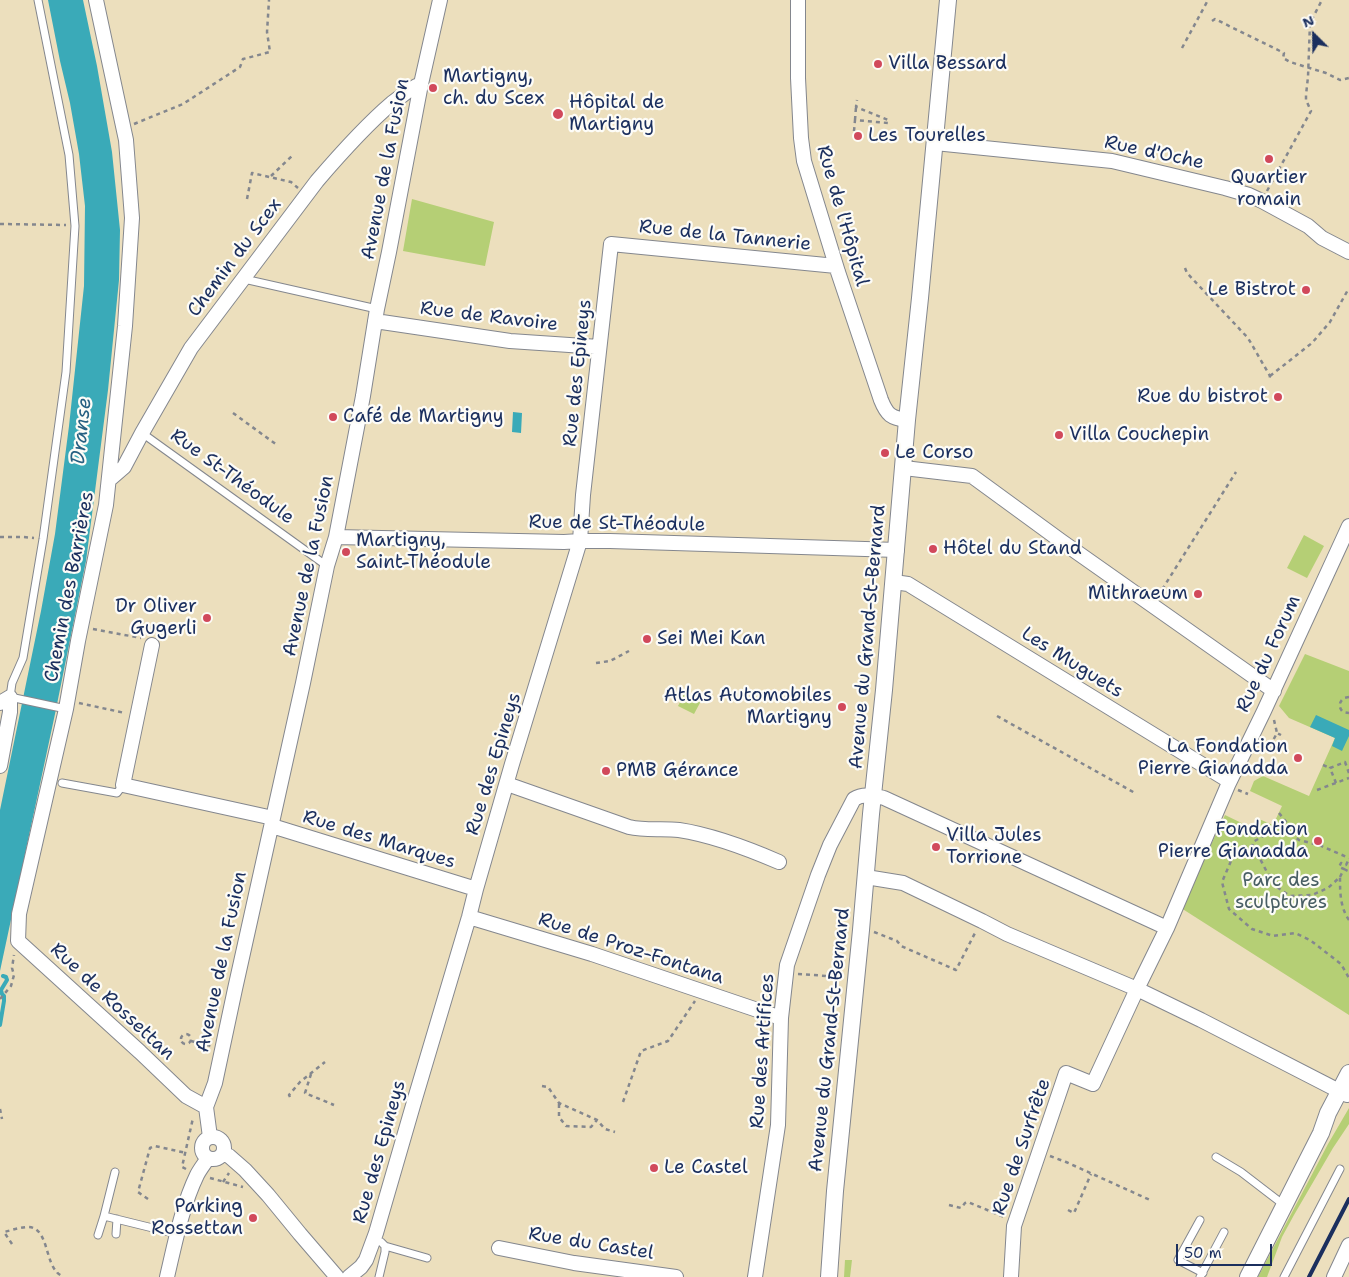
<!DOCTYPE html>
<meta charset="utf-8">
<style>
body{margin:0}
#map{position:relative;width:1349px;height:1277px;overflow:hidden;background:#ecdfbd;font-family:"Shantell Sans",sans-serif}
canvas{display:block}
.north{position:absolute;left:1289px;top:10px;width:50px;height:50px;-webkit-text-stroke:4px #fdfcf7;paint-order:stroke;rotate:337deg;font-size:14px;font-weight:700;line-height:20px;text-align:center;color:#1b2f5e}
.north::after{content:'';display:block;margin:auto;width:18px;height:22px;background:#1b2f5e;clip-path:polygon(50% 0,100% 100%,50% 72%,0 100%)}
.scale{position:absolute;left:1176px;top:1244px;width:96px;height:22px;box-sizing:border-box;border:2px solid #1b2f5e;border-top:0;padding-left:6px;font-size:15px;line-height:18px;white-space:nowrap;color:#1b2f5e;-webkit-text-stroke:4px #fdfcf7;paint-order:stroke}
</style>
<div id="map">
<canvas width="1349" height="1277"></canvas>
<div class="north">N</div>
<div class="scale">50 m</div>
</div>
<script>
const c = document.querySelector('canvas').getContext('2d');
c.lineJoin = 'round';
function fillPath(path, color) { c.fillStyle = color; c.fill(path, 'evenodd'); }
function strokePath(path, color, width, dash) { c.strokeStyle = color; c.lineWidth = width; c.lineCap = dash ? 'butt' : 'round'; c.setLineDash(dash || []); c.stroke(path); }
function label(font, color, halo, rows, align = 'center') {
  c.font = font + ' "Shantell Sans",sans-serif'; c.lineWidth = 4.5; c.setLineDash([]); c.textBaseline = 'middle'; c.strokeStyle = halo; c.fillStyle = color; for (const [text, x, y, turn = 0] of rows) {
    c.save(); c.translate(x, y); c.rotate((+turn || 0) * Math.PI / 180); c.textAlign = isNaN(turn) ? turn : align; if (halo) c.strokeText(text, 0, 0); c.fillText(text, 0, 0); c.restore();
  }
}
const green = new Path2D(`
 M412,199L494,222L485,266L403,251Z
 M1304,535L1324,546L1307,578L1287,568Z
 M1305,654L1349,671V1015L1181,908L1225,815L1254,829L1259,819L1273,825L1282,806L1250,791L1254,781L1263,776L1309,796L1335,738L1289,718L1279,706Z
 M685,692L701,701L694,714L678,706Z
 M1349,1108V1124L1333,1148L1294,1215L1282,1237L1267,1277H1258L1328,1144Z
 M845,1260H852L850,1277H844Z`);
const water = new Path2D(`
 M48,0H83L97,66L112,152L120,230L119,280L108,390L86,561L55,714L0,971V810L41,611L55,534L69,426L84,286L85,206L79,154L70,103L60,61Z
 M513,412L522,413L521,433L512,432Z
 M1316,715L1349,730V736L1342,751L1332,746L1335,738L1310,727Z`);
const stream = new Path2D(`
 M0,1025L4,1001V996L2,994L1,990L7,980L6,977L3,976`);
const path = new Path2D(`
 M1212,21L1215,19L1217,20L1284,53L1283,58L1290,62L1326,73L1340,80L1349,78
 M1182,48L1208,0
 M855,120L856,107
 M134,124L183,104L240,67L243,59L270,52L267,32L269,0
 M854,131L855,120L888,123V120L856,107L857,100
 M271,176L292,156
 M1267,191L1311,111L1306,100V95L1308,77L1310,23L1322,0
 M247,199L252,173L291,182L298,188
 M0,224L66,225
 M1185,268L1187,273L1248,338L1270,376L1269,380
 M1270,376L1312,343L1330,322L1349,288
 M233,413L277,445
 M0,537H23L34,538
 M1158,596L1236,472
 M93,629L141,638
 M596,663L610,661L629,651
 M1349,697L1344,698C1339,702 1338,707 1343,712L1349,713
 M79,703L125,713
 M997,716L1135,793
 M1274,720L1277,733
 M1274,751L1269,748L1277,733L1281,735
 M1259,753L1269,748
 M1323,765L1330,768
 M1336,783L1330,768L1345,762L1349,773
 M1238,790L1248,794
 M1317,790L1349,778
 M1279,813L1287,823L1289,832L1299,840L1319,845L1349,858
 M1252,848L1253,842L1265,835L1289,832
 M1344,869L1348,871L1349,870
 M1340,877L1344,869L1339,867L1341,863L1346,865L1349,859
 M1349,920C1340,907 1340,892 1340,877L1328,888L1312,895L1290,896L1277,887L1268,874L1258,855L1252,848L1243,846L1234,854L1222,882L1229,909L1252,929L1273,936L1295,933L1310,940L1341,964L1349,978
 M874,932L897,941L901,946L956,970L975,933
 M798,974L842,977
 M0,999L11,986L14,975L12,968L14,955
 M181 1039a5 5 0 1 1 10 0a5 5 0 1 1-10 0Z
 M191,1041L211,1046
 M311,1074L305,1093L334,1105
 M542,1086L548,1087L559,1103L597,1120L605,1129L615,1132
 M290,1097L289,1095L300,1082L325,1062
 M623,1102L641,1051L668,1041L695,1001
 M559,1104V1117L566,1126L591,1127L597,1120
 M0,1109L2,1119
 M1050,1156L1066,1162L1150,1200
 M186,1169L182,1167L193,1118
 M210,1178L243,1187
 M223,1182L229,1173
 M148,1199L138,1192L150,1148L155,1146L186,1153
 M949,1205L961,1208L965,1203L968,1202L1004,1217
 M1068,1210L1074,1213L1091,1174
 M12,1244L4,1232C12,1230 21,1227 28,1227C48,1227 45,1261 57,1272C57,1273 63,1277 63,1277`);
const service = new Path2D(`
 M38,0L69,155L75,226L66,372L43,539L23,658L12,683L10,697L66,709
 M244,279L377,309
 M142,433L327,566
 M62,783L117,793L123,785
 M1216,1157L1241,1172L1284,1205
 M115,1172L104,1216L177,1234
 M1200,1220L1178,1260L1203,1273
 M116,1234L117,1219
 M98,1235L104,1216
 M373,1240L381,1242L385,1246V1252L379,1277
 M385,1246L427,1258
 M1200,1277L1224,1232
 M1284,1277L1340,1169`);
const minor = new Path2D(`
 M96,0L126,140L132,218L125,326L106,505L78,641L66,709L19,914L18,941L140,1052L186,1096L206,1107
 M798,0V78L801,138L804,161L838,272L881,400C887,415 891,418 907,420
 M935,143L1112,161L1225,188L1249,195L1262,201L1308,226L1322,238L1349,252
 M375,321L510,341L599,347
 M904,468L972,476L1061,541L1274,691
 M109,480L124,467L142,433L191,348L317,181C341,153 365,126 392,103C402,96 410,88 421,84
 M336,537L564,542L580,541H610L897,550
 M894,582L908,584L1229,781
 M152,645L123,785L273,818
 M0,703L10,697V712L0,766
 M507,784L629,827C646,831 663,828 679,830C712,835 749,849 779,862
 M272,826L476,889
 M866,877L903,883L982,921L1007,934L1137,989L1201,1020L1347,1095
 M469,917L592,954L781,1018
 M202 1148a11 11 0 1 1 22 0a11 11 0 1 1-22 0Z
 M210,1137L206,1107L215,1083L235,989L303,683L327,566L336,537L363,396L377,309L389,252L421,84L440,0
 M223,1154L229,1156L245,1170L268,1195L300,1234L337,1277
 M499,1248L574,1263L676,1277
 M167,1277C175,1243 182,1206 197,1175C200,1169 205,1163 208,1158
 M349,1277L361,1267L366,1260L376,1233L414,1102L469,917L476,889L512,764L580,541L583,495L611,244L836,266
 M755,1277L778,1125L781,1018L787,965L818,875L830,845L854,799C863,793 874,796 884,798L1167,928
 M1011,1277L1014,1226L1066,1073L1093,1084L1137,989L1167,928L1228,785L1264,711L1349,526
 M1334,1277L1349,1245`);
const tertiary = new Path2D(`
 M829,1277L835,1191L861,930L871,814L884,690L907,420L920,298L948,0
 M1248,1277L1321,1133L1328,1113L1349,1073`);
const rail = new Path2D(`
 M1309,1277L1349,1199`);
const markers = [
 [878,64,5,"#d1495b"],
 [433,88,5,"#d1495b"],
 [558,114,6,"#d1495b"],
 [858,136,5,"#d1495b"],
 [1269,159,5,"#d1495b"],
 [1306,290,5,"#d1495b"],
 [1278,397,5,"#d1495b"],
 [333,417,5,"#d1495b"],
 [1059,435,5,"#d1495b"],
 [885,453,5,"#d1495b"],
 [933,549,5,"#d1495b"],
 [346,552,5,"#d1495b"],
 [1198,594,5,"#d1495b"],
 [207,618,5,"#d1495b"],
 [647,639,5,"#d1495b"],
 [842,707,5,"#d1495b"],
 [1298,758,5,"#d1495b"],
 [606,771,5,"#d1495b"],
 [1318,841,5,"#d1495b"],
 [936,847,5,"#d1495b"],
 [654,1168,5,"#d1495b"],
 [253,1218,5,"#d1495b"]
];
const poiNames = [
 ["Villa Bessard",888,64],
 ["Martigny,",443,77],
 ["ch. du Scex",443,99],
 ["Hôpital de",569,103],
 ["Martigny",569,125],
 ["Les Tourelles",868,136],
 ["Quartier",1269,178,"center"],
 ["romain",1269,200,"center"],
 ["Le Bistrot",1296,290,"right"],
 ["Rue du bistrot",1268,397,"right"],
 ["Café de Martigny",343,417],
 ["Villa Couchepin",1069,435],
 ["Le Corso",895,453],
 ["Martigny,",356,541],
 ["Saint-Théodule",356,563],
 ["Hôtel du Stand",943,549],
 ["Mithraeum",1188,594,"right"],
 ["Dr Oliver",197,607,"right"],
 ["Gugerli",197,629,"right"],
 ["Sei Mei Kan",657,639],
 ["Atlas Automobiles",832,696,"right"],
 ["Martigny",832,718,"right"],
 ["La Fondation",1288,747,"right"],
 ["Pierre Gianadda",1288,769,"right"],
 ["PMB Gérance",616,771],
 ["Fondation",1308,830,"right"],
 ["Pierre Gianadda",1308,852,"right"],
 ["Villa Jules",946,836],
 ["Torrione",946,858],
 ["Le Castel",664,1168],
 ["Parking",243,1207,"right"],
 ["Rossettan",243,1229,"right"]
];
const streetNames = [
 ["Rue d'Oche",1154,153,12],
 ["Avenue de la Fusion",386,169,-79],
 ["Rue de l'Hôpital",842,216,74],
 ["Rue de la Tannerie",725,236,6],
 ["Chemin du Scex",235,258,-53],
 ["Rue de Ravoire",489,317,7],
 ["Rue des Epineys",578,373,-84],
 ["Rue St-Théodule",232,477,36],
 ["Rue de St-Théodule",617,524,1],
 ["Avenue de la Fusion",309,566,-78],
 ["Chemin des Barrières",70,587,-79],
 ["Avenue du Grand-St-Bernard",868,637,-85],
 ["Rue du Forum",1269,654,-65],
 ["Les Muguets",1072,663,32],
 ["Rue des Epineys",494,764,-73],
 ["Rue des Marques",379,840,17],
 ["Rue de Proz-Fontana",631,949,18],
 ["Avenue de la Fusion",222,962,-78],
 ["Rue de Rossettan",112,1002,43],
 ["Avenue du Grand-St-Bernard",830,1040,-84],
 ["Rue des Artifices",763,1051,-86],
 ["Rue de Surfrête",1022,1147,-71],
 ["Rue des Epineys",380,1152,-74],
 ["Rue du Castel",591,1244,9]
];
const parkNames = [
 ["Parc des",1281,881],
 ["sculptures",1281,903]
];
const waterNames = [
 ["Dranse",82,431,-84]
];
fillPath(green, '#b5cf75');
fillPath(water, '#3aaab8');
strokePath(stream, '#3aaab8', 4);
strokePath(service, '#84878e', 9);
strokePath(minor, '#84878e', 16);
strokePath(tertiary, '#84878e', 18);
strokePath(path, '#84878e', 2.5, [4, 4]);
strokePath(service, '#fff', 7);
strokePath(minor, '#fff', 14);
strokePath(tertiary, '#fff', 16);
strokePath(rail, '#1b2f5e', 4);
for (const [x, y, r, color] of markers) { const dot = new Path2D(); dot.arc(x, y, r, 0, 2 * Math.PI); c.fillStyle = color; c.fill(dot); strokePath(dot, '#fdfcf7', 2); }
label('19px', '#1b2f5e', '#fdfcf7', poiNames, 'left');
label('19px', '#1b2f5e', '#fdfcf7', streetNames);
label('19px', '#495f65', '#fdfcf7', parkNames);
label('italic 20px', '#276082', '#fdfcf7', waterNames);
</script>
